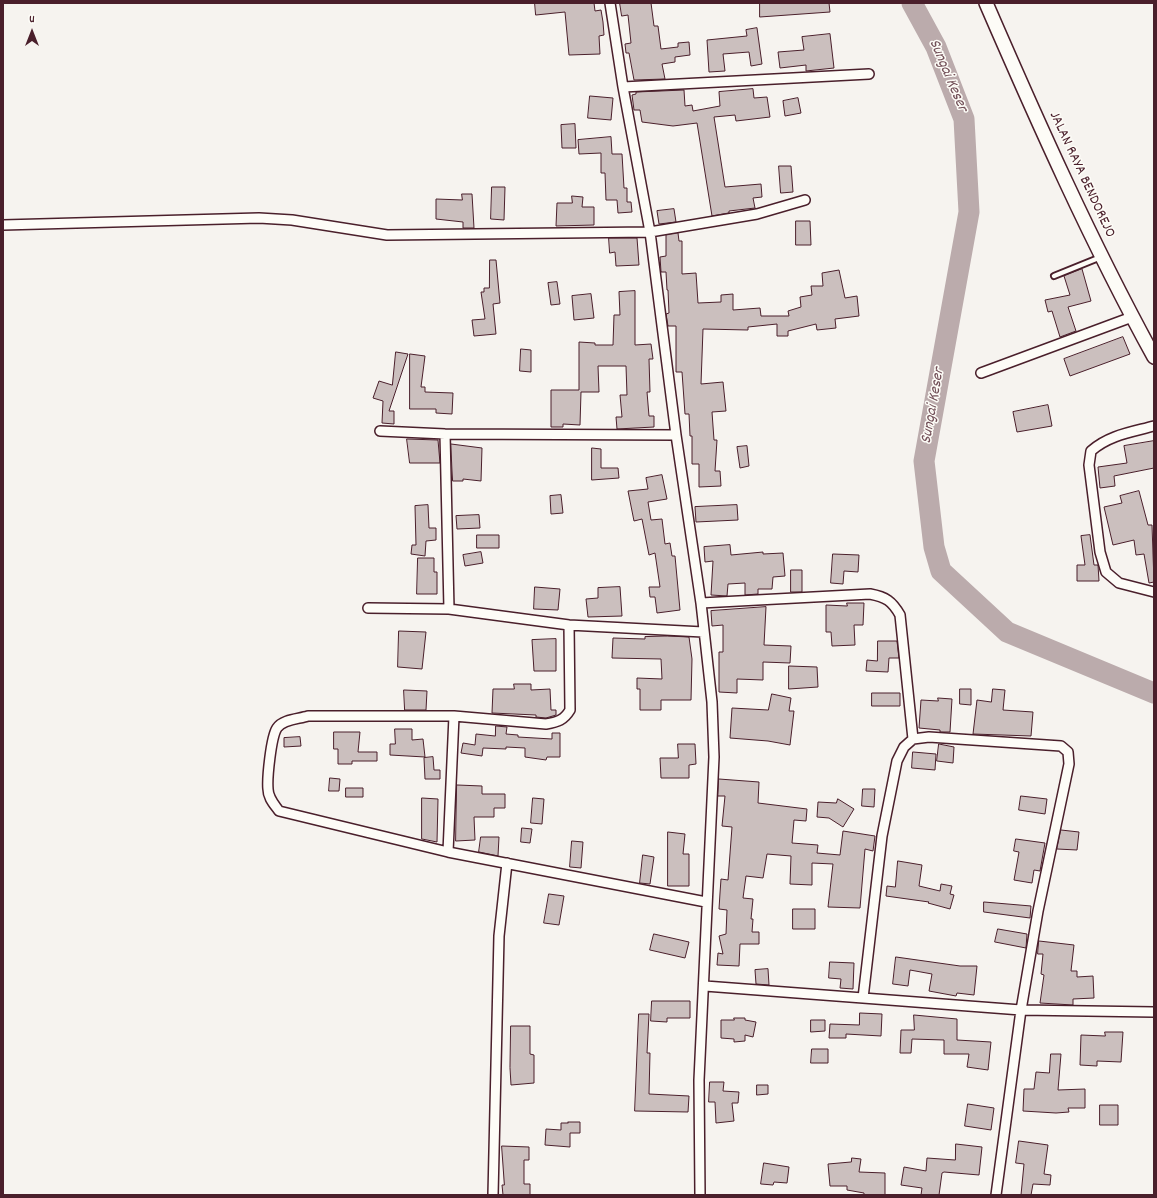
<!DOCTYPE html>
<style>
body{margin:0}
#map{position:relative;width:1157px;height:1198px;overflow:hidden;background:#f6f3ef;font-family:Dekko,sans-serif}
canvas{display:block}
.frame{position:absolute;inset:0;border:4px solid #4a1f2b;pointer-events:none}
.north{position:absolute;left:12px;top:12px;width:40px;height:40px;-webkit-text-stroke:3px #fdfcf7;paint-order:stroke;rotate:0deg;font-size:11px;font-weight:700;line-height:16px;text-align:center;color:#4a1f2b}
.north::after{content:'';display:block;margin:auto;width:14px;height:18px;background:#4a1f2b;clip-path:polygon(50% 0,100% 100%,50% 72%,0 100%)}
</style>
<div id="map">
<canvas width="1157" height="1198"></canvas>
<div class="frame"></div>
<div class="north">U</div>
</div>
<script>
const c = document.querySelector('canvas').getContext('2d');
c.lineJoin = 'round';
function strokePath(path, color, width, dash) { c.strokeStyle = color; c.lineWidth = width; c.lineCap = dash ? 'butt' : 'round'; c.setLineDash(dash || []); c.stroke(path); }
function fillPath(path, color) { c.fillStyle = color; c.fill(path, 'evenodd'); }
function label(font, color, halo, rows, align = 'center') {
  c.font = font + ' Dekko,sans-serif'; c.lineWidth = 3; c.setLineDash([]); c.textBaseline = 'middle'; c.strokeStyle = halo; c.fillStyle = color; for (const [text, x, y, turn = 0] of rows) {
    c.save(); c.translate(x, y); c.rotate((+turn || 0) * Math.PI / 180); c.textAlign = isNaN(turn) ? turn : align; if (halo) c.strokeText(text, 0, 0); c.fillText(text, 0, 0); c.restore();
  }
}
const river = new Path2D(`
 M912,3L936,47L964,119L969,212L924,461L934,547L941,571L1007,632L1154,693`);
const building = new Path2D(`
 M535,3H594L595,11L601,10L603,22L604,35L599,36L600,54L569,55L565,12L536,15Z
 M620,3H651L654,26H658L661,49L678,47V43L689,42L690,55L675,57V62L662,64L665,79L634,80L629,53H626L625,44L631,43L628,15L622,16Z
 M760,3H829L830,12L760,17Z
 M757,28L762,64L751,66L749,52L723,54L725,71L709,72L707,40L747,36L746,30Z
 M830,34L834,68L806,71V65L780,68L778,52L804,50L802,37Z
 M753,89L754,98L767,97L770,117L736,121L735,115L714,117L725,187L761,184L762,197L753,198L755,208L729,211V213L712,216L697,123L673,126L642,122L640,110H634L632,95L636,94V92L684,90L685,106L692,105L693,111L720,106L719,92Z
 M590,96L613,98L611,120L588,118Z
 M798,98L801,113L785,116L783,101Z
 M575,124L576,148H562L561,125Z
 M611,137L612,154H622L624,188H627V202H631L632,212L618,213L617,200H606L605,173H601V153L579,154L578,140Z
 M779,166H791L793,192L781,193Z
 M492,187H505L504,220L491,219Z
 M462,194H472L474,228H463V222L436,219V199L462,200Z
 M572,196L583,197L582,207H594V225L556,226L557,203H572Z
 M674,209L676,222L659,224L657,211Z
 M796,221H810L811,245H796Z
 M678,233L679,241H682V274L696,273L698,303L721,302V295L733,294V310L760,308L761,316H789L788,311L801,307L800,297L812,295L811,286H823L822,273L839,270L845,298L857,296L859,316L835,319L836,328L817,330L816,324L788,331V336H777V324L748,327V330L703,329L701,384L723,382L726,411L712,412L714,440H717L715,471H720L721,486L699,487V464H692V436H690L689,414H685L682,372H676V326H668L666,314L669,313L668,290H667L666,272H661L660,257L666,256V235Z
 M609,238H637L639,265L616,266L615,252L610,253Z
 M490,260H496L500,303L493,304L496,334L474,336L472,320L485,319L481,292H484V288H489Z
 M1082,269L1091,301L1068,307L1076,331L1060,337L1052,311L1048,312L1045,300L1070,295L1064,276Z
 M557,282L560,304L551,305L548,283Z
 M635,291V345L651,344L653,359H649L650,392H647L649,416H654V427L617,429L616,417H622L620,395H627L626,366H598L599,392H581L580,425L563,424V427H551V390H579V342L595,343V345H613L614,315H620L619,292Z
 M591,294L594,318L574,320L572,296Z
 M1123,337L1130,354L1070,376L1064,359Z
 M521,349L531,350V372L520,371Z
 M396,352L408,354L389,411H394V424L382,423L383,401L373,398L379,381L392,385Z
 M410,354L425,356L421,387H425V392L453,393L452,414L436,413V409H410Z
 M1048,405L1052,426L1017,432L1013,412Z
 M407,439L438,440L440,463H410Z
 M1154,441V468L1114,476L1115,486L1100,488L1098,467L1127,463L1124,446Z
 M451,444L482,448L481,481L463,479V481H453Z
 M747,446L749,466L740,468L737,447Z
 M592,448L601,449V468H618L619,478L592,480Z
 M662,475L667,499L648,502L651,520L662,519L665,544L670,543L672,556H675L680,610L657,613L655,597H650L649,587H660L655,553L649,555L642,519L634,521L628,491L648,489L646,478Z
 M1139,491L1148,525H1152L1154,582L1149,583L1144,554L1136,555L1134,540L1113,545L1104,507L1122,503L1120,496Z
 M561,495L563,513L551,514L550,496Z
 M428,505L429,528H436V540L426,541L425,556L411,554L412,545H416L415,506Z
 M737,505L738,520L696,522L695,507Z
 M479,515L480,528L457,529L456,516Z
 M477,535H499V548H477Z
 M1090,535L1094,565H1098L1099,581H1077V565H1085L1081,536Z
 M730,545L731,555L763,552V554L783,553L785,576L773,577L772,589H758V594L745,595V583L728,584L727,596L711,595L713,561L705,562L704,547Z
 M481,552L483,563L465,566L463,555Z
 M833,554L859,555L858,572L844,571L843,584L831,583Z
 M418,558H434V572H437V594H417Z
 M791,570H802V592H791Z
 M535,587L560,589L558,610L534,609Z
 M620,587L622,616L588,617L586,599L598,598V588Z
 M847,603H864L863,625H854L855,645L832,646L831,632H826V605L847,606Z
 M766,607L764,645L791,646L790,663L763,662V680L737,679V693L719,692V652H723V625L712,626L711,611Z
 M399,631L426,632L422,669L398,667Z
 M668,636L689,637L692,659L691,700H661V710H640V689H637V678L662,679L661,659L612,658L613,638L645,639V637Z
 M556,639V671H534L532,640Z
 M878,641H897L899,658H889L888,672L866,671L867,660L877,661Z
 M789,666L817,667L818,687L789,689Z
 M514,684H531V690L550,689L551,710H556V715L546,718L536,717V715L492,713L493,689H514Z
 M960,689H971V705L960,704Z
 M993,689L1005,690L1003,710L1033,712L1031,736L973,734L977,700L991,702Z
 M404,690L427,691L426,710H405Z
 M872,693H900V706H872Z
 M772,694L791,698L789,711H794L790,745L768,741L730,738L732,708L768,710Z
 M938,698L952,699L950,732H940V730L919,728L921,700L938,701Z
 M496,726L507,727L506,734L518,735V737L552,739V733H560V757H547L546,760L525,757V748L506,747V749L483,748L482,756L461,753L463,743L475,745L476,734L495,736Z
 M395,729H412V740L423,739L425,757L390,755V744H395Z
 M334,732H360L358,752H377V761H352V764H338V749H334Z
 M300,737L301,746L284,747V738Z
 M678,744H695L696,764L689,765V778H661L660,758H678Z
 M939,744L954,747L953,763L937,761Z
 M913,752L936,754L935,770L912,768Z
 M433,757L434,770H440V779H425L424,758Z
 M330,778L340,779L339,791H329Z
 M719,779L759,782L758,803L807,809L806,821L794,820L792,843L818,845L817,853L840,855L843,831L875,836L873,851L865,849L860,908L828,907L833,864L812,863V885L790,884L791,856L767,854L763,878L746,876L743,898L753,899L751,919H753L752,932H759V944H740L739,966L717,965L718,953L723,954L719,936L726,934L727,910L719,909L720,893L721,879L728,880L732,827L722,826L725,796H718Z
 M457,785L482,786V794H505V808H494V817H474L475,840L456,841Z
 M346,788H363V797H346Z
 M863,789H875L874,807L862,806Z
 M1021,796L1047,799L1045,814L1019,810Z
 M422,798L438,799L437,842L422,839Z
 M533,798L544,799L542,824L531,823Z
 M838,799L854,809L843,827L829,818L817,817L818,802L836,803Z
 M522,828L532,829L530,843L521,842Z
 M1061,830L1079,832L1077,850L1057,849Z
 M668,832L685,834L683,854H689V886H668Z
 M481,837H499L498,856L479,852Z
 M1016,839L1045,843L1040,871L1034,870L1032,883L1014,880L1019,852L1014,851Z
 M572,841L583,842L581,868L570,867Z
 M643,855L654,857L650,884L640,883Z
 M898,861L922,865L919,886L940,891L941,884L952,886L950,894L954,895L950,909L928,903L929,902L886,896L887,886L895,887Z
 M549,894L564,896L559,925L544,923Z
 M984,902L1031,906L1030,918L984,912Z
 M793,909H815V929H793Z
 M998,929L1027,934L1026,948L995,942Z
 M654,934L689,942L685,958L650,950Z
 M1039,941L1074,945L1071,971H1077V977L1093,976L1094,998L1073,999V1005L1040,1003L1044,975L1041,974L1043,954H1038Z
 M896,957L960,966H977L974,995L957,993L956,996L929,991L932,974L910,970L908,986L893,984Z
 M830,962L854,963L853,989L840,988L841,979L829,978Z
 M768,969L769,985L756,984L755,970Z
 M652,1001H690V1018H667V1022L651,1021Z
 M860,1013L882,1014L881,1036L846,1034V1038H829L830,1024L859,1025Z
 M639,1014H649L647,1053H650L649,1094L689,1096L688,1112L635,1111Z
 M914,1015L957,1019V1040L991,1042L988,1070L967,1067L969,1054H944V1040L912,1039L911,1053H900L901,1030H914Z
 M734,1018H745V1020L756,1022L753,1037L745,1035V1041L734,1042V1039L721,1038V1020H734Z
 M811,1020H825V1031L811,1032Z
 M511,1026H530V1054L534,1055V1083L511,1085L510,1068Z
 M1105,1032H1123L1121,1062L1097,1061V1066L1080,1065L1081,1035L1105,1036Z
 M812,1049H828V1063H811Z
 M1051,1054H1061L1058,1090L1085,1089V1108H1068L1069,1112L1056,1113L1023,1111L1024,1089H1034L1036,1072L1049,1073Z
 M710,1082H724L723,1091L739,1092L738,1103H732L734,1121L716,1123L715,1102H709Z
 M757,1085H768V1094L757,1095Z
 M968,1104L994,1108L991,1130L965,1126Z
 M1100,1105H1118V1125H1100Z
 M568,1122H580V1133H570V1147L545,1145L546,1129L561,1130V1123H568Z
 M1019,1141L1048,1145L1044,1174L1051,1175L1050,1185L1033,1184L1031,1195H1021L1024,1164L1016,1163Z
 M956,1144L982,1147L979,1175L944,1172L942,1173L939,1195H921L922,1188L901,1185L904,1167L926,1171L927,1158L955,1160Z
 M502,1146L529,1147V1160H524V1184H530V1195H503L502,1185H504Z
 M852,1158L861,1159L859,1172L885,1173V1195H864V1193L847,1190V1186H830L828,1164L851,1162Z
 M764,1163L789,1167L787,1183L774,1182L773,1185L761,1184Z`);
const service = new Path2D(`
 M1054,276L1101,257`);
const minor = new Path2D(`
 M610,3L623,87L650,232L676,435L701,603L712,702L714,757L699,1080L700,1195
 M623,87L869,74
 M3,225L259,218L292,220L387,235L650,232L757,214L805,200
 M981,373L1132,317
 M1154,426C1132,432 1109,435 1091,451L1089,465L1100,552L1106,572L1119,583L1154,592
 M380,431L445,434L676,435
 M445,434L449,609
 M701,603L870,594C886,597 892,601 900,615L913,739
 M368,608L449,609L569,625L703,632
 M569,625L570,710C564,720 558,722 546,724L454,716H308C299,719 283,719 277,728C271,737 267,778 268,789C268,798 274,804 279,811L448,852L706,902
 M448,852L454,716
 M705,986L1021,1010L996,1195
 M863,998L882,836L897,761L904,747L913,739L929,737L1061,746L1068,752L1069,764L1038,911L1021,1010L1154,1012
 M493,1195L499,936L507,863`);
const secondary = new Path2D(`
 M986,3C1038,123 1091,242 1154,357`);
const streetNames = [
 ["JALAN RAYA BENDOREJO",1081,175,65]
];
const waterNames = [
 ["Sungai Keser",947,76,67],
 ["Sungai Keser",934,406,-80]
];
strokePath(river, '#bbabac', 21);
fillPath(building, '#cbbfbe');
strokePath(building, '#4a1f2b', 1);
strokePath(service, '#4a1f2b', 8);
strokePath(minor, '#4a1f2b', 12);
strokePath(secondary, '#4a1f2b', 16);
strokePath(service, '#fdfcf7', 4.5);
strokePath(minor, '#fdfcf7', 9);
strokePath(secondary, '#fdfcf7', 13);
label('15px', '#4a1f2b', '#fdfcf7', streetNames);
label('italic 16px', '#725058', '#fdfcf7', waterNames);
</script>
